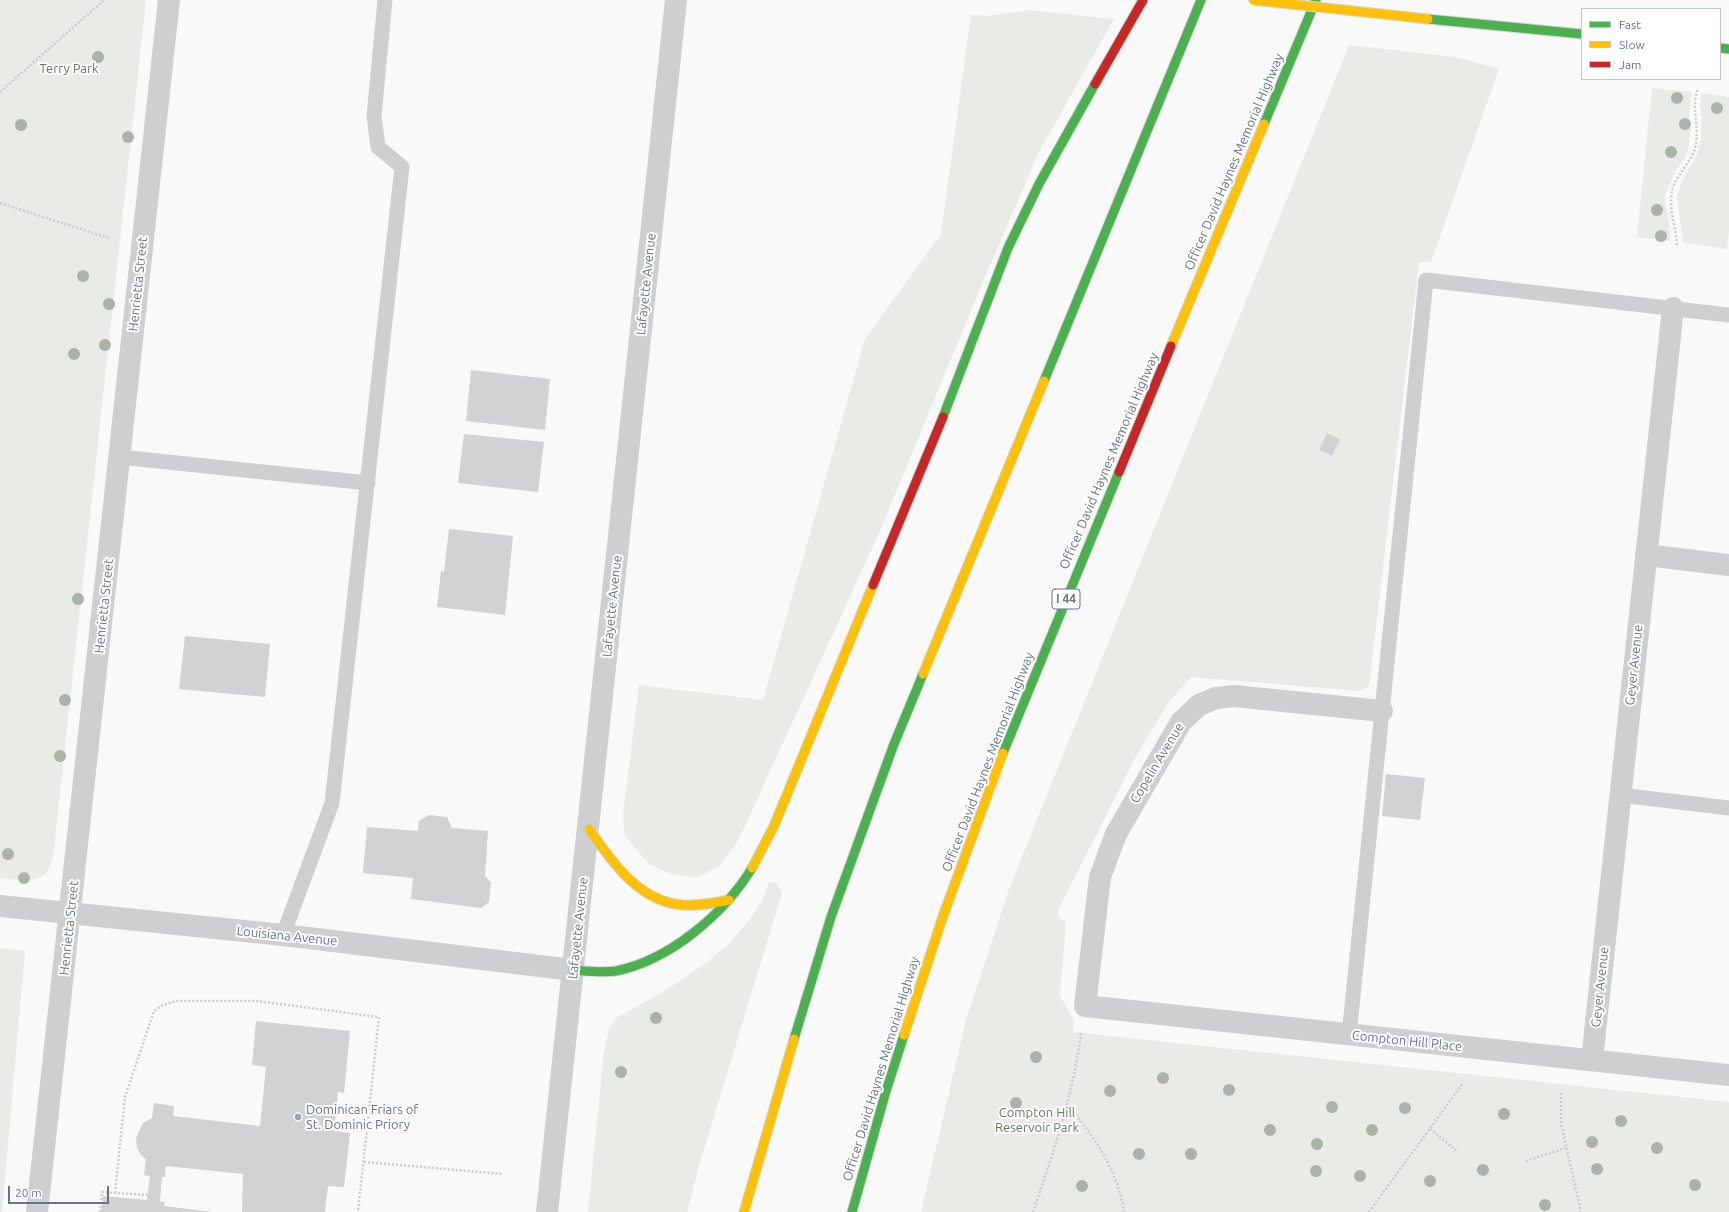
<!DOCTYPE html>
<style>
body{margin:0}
#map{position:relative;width:1729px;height:1212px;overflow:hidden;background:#f9f9f9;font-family:Ubuntu,sans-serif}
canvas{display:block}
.legend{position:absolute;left:1581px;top:8px;width:140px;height:72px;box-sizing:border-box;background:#fff;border:1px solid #c1c8cd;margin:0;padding:5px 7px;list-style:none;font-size:12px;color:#657683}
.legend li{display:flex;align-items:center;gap:8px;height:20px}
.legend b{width:20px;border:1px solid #c1c8cd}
.scale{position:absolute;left:8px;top:1186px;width:101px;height:18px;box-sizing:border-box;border:2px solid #657683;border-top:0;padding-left:5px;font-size:12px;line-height:14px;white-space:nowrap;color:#657683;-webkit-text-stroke:3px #fff;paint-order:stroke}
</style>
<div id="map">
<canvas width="1729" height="1212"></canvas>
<ul class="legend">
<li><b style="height:5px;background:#4caf50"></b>Fast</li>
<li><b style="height:5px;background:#ffc107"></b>Slow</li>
<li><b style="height:5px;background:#c62828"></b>Jam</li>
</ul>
<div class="scale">20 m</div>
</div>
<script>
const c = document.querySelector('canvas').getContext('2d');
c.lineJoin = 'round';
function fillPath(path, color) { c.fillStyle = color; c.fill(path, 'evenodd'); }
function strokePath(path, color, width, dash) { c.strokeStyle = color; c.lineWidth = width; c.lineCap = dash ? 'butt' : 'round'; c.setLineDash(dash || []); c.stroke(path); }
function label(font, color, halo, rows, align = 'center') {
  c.font = font + ' Ubuntu,sans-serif'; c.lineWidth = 4; c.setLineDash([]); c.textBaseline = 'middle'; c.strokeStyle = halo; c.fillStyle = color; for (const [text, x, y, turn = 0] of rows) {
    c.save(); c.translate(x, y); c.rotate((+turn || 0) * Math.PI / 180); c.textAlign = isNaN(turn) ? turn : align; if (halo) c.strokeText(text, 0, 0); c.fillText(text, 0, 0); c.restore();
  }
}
const green = new Path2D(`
 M0,0H146L53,857C47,887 24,880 0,878Z
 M1029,10L1114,19L1038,154L979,291L880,531L739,839L720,866L696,878L672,874L649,864L625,836L623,816L639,685L763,700L865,339L941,234L971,15L988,16Z
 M1349,45L1456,57L1499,69L1431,262H1419L1369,686L1360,691L1191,677L1168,703L1134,760L1057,912L1059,918L1066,922L1060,996L1074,1020L1073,1032L1729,1102V1212H921L966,1020L1009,889Z
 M1652,88L1692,92L1689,113L1691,130L1689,144L1686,157L1676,170L1665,196L1671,241L1637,237Z
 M1701,93L1729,97V231L1727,249L1683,243L1677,195L1682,181L1697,155L1701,137V116L1700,104Z
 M769,882L777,883L782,893L698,1169L687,1212H588L604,1053L609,1028L616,1018C666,991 728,957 758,907C763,900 766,891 769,882Z
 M0,948L25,951L2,1212H0Z`);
const building = new Path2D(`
 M471,370L550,379L545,430L466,421Z
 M1327,433L1340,439L1332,456L1319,450Z
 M464,434L544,442L538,492L458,483Z
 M449,529L513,536L505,615L437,607L441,571L444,572Z
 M185,636L270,644L265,697L179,689Z
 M1386,774L1425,778L1420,820L1382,816Z
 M429,815L447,817L452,828L488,831L485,876L491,883L489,902L481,908L411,899L413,878L363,873L367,827L418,831L419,821Z
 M256,1021L350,1031L344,1093L338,1092L334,1131L350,1133L344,1187L328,1186L325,1212H242L243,1174L166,1166L165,1177H162L160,1201L165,1202L164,1206L213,1212H101L103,1196L147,1200L150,1176L144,1175L146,1159L141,1155L137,1148L136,1138L143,1123L152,1118L154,1103L174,1106L173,1116L260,1126L266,1067L252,1065Z`);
const path = new Path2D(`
 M0,92L104,0
 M0,203L109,238
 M1677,245C1676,227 1667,205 1673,187C1679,171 1693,161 1696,144C1699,125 1691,107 1698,89
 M1561,1093V1123L1581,1212
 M1068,1106C1095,1136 1118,1172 1124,1212
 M1430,1129L1457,1151
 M1526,1161L1566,1148
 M364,1162L503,1174
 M115,1193L125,1097L154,1011L163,1005L176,1001H257L379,1017L358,1212
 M100,1212L102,1192L148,1195
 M1033,1212C1053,1153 1073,1096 1081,1033
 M1369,1212L1463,1083`);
const lane = new Path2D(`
 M120,457L368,483
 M1620,795L1729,808
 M283,935L332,803L402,167L378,147L374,116L385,0
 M1349,1035L1426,280L1729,315`);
const street = new Path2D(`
 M1646,555L1729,565
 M1382,711L1234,696L1216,698L1199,705L1181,722L1116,834L1100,877L1085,1006L1729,1075
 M0,906L283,935L573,970
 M1592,1060L1673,308
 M37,1212L169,0
 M547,1212L676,0`);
const fast = new Path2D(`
 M1428,19L1582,34
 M1720,48L1729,49
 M1264,124L1316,0
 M1044,381L1201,0
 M943,417L1008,248L1039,184L1095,84
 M1003,753L1119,472
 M573,970C587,971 602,973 616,971C670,960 724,914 752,868
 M794,1039L831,917L894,744L923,674
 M852,1212L886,1091L904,1035`);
const slow = new Path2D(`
 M1171,346L1264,124
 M923,674L1044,381
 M589,829C612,862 639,902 683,905C699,906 714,903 729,900
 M752,868L774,826L873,585
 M904,1035L943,916L1003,753
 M744,1212L794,1039`);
const jam = new Path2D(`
 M1095,84L1143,0
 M1119,472L1171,346
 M873,585L943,417`);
const slowBridge = new Path2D(`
 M1253,0L1428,19`);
const trees = [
 [98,57],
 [1677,98],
 [1717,108],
 [1685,124],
 [21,125],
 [128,137],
 [1671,152],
 [1657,210],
 [1661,236],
 [83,276],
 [109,304],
 [105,345],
 [74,354],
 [78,599],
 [65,700],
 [60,756],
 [8,854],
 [24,878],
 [656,1018],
 [1036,1057],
 [621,1072],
 [1163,1078],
 [1229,1090],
 [1110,1091],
 [1016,1103],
 [1332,1107],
 [1405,1108],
 [1504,1114],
 [1621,1121],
 [1270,1130],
 [1372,1130],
 [1592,1142],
 [1317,1144],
 [1657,1148],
 [1139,1154],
 [1191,1154],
 [1597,1169],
 [1483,1170],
 [1316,1171],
 [1360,1176],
 [1430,1181],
 [1695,1185],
 [1082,1186],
 [1545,1205]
];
const markers = [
 [298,1117,4,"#99a4ac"]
];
const shields = [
 [1066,599,28]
];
const shieldNames = [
 ["I 44",1066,599]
];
const parkNames = [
 ["Terry Park",69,69],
 ["Compton Hill",1037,1113],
 ["Reservoir Park",1037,1128]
];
const streetNames = [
 ["Officer David Haynes Memorial Highway",1234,162,-67],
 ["Henrietta Street",138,284,-84],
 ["Lafayette Avenue",646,284,-84],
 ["Officer David Haynes Memorial Highway",1109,461,-67],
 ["Henrietta Street",104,606,-84],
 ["Lafayette Avenue",612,606,-84],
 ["Geyer Avenue",1634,665,-84],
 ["Officer David Haynes Memorial Highway",988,762,-69],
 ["Copelin Avenue",1157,763,-59],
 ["Henrietta Street",69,928,-84],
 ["Lafayette Avenue",578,928,-84],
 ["Louisiana Avenue",287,936,6],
 ["Geyer Avenue",1600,987,-84],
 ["Compton Hill Place",1407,1041,6],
 ["Officer David Haynes Memorial Highway",881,1069,-73]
];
const poiNames = [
 ["Dominican Friars of",306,1110],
 ["St. Dominic Priory",306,1125]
];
fillPath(green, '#e8ebe6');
fillPath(building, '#d0d2d3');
strokePath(fast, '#d5d6d7', 11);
strokePath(slow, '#d5d6d7', 11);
strokePath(jam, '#d5d6d7', 11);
strokePath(path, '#cbcccd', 2.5, [2, 2]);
strokePath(lane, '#cecfd0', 15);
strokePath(street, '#cecfd0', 22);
strokePath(fast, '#4caf50', 9);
strokePath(slow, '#ffc107', 9);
strokePath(jam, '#c62828', 9);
strokePath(slowBridge, '#d5d6d7', 11, []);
strokePath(slowBridge, '#ffc107', 9);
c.fillStyle = '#a9b3a7';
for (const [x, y] of trees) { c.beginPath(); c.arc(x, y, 6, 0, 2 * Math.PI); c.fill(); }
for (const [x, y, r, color] of markers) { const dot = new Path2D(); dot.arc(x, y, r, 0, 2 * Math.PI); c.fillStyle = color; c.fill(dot); strokePath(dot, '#fff', 1.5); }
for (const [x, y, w] of shields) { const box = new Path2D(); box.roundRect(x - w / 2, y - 10, w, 20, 3); c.fillStyle = '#fff'; c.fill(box); strokePath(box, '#657683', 1); }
label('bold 12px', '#657683', null, shieldNames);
label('13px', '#687a64', '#fff', parkNames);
label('13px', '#657683', '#fff', streetNames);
label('13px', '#657683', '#fff', poiNames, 'left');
</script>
